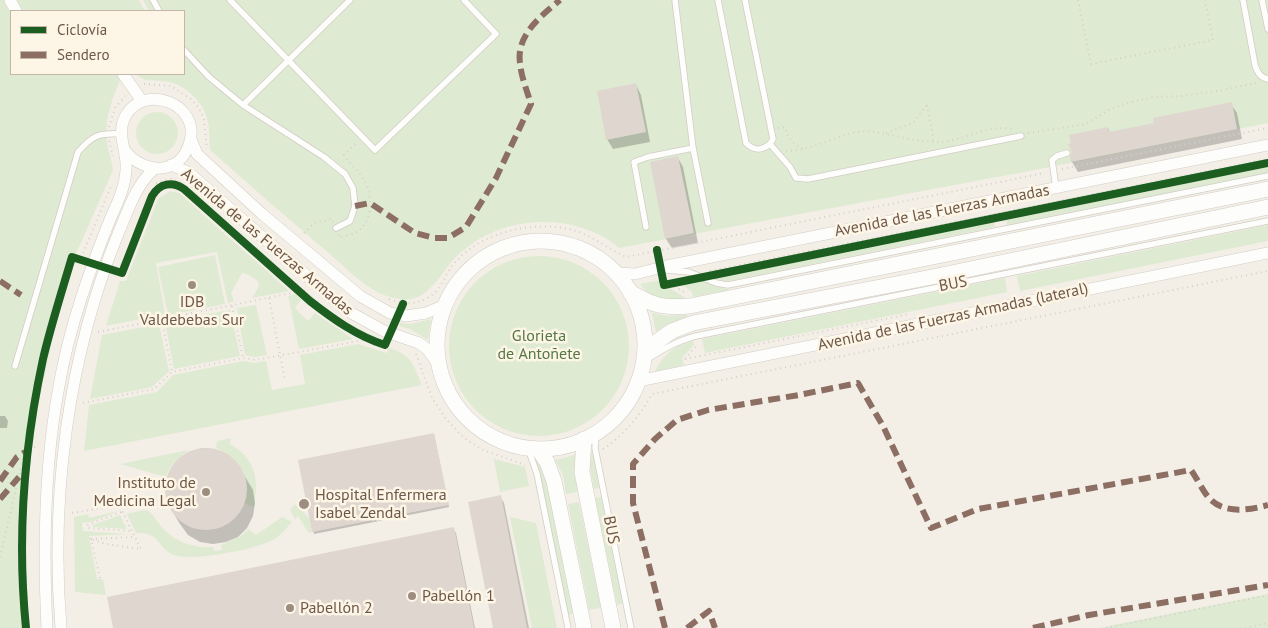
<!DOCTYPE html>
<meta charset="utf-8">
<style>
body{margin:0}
#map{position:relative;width:1268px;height:628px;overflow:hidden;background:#f3efe7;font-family:"PT Sans",sans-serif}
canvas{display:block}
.legend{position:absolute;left:10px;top:10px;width:175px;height:65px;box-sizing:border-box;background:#fdf5e6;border:1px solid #c4b6a8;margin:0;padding:6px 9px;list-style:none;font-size:15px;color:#6e584a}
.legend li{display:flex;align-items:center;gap:10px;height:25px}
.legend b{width:25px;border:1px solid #c4b6a8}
</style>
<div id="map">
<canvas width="1268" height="628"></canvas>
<ul class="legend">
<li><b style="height:6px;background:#1b5e20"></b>Ciclovía</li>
<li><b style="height:6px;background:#8d6e63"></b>Sendero</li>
</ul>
</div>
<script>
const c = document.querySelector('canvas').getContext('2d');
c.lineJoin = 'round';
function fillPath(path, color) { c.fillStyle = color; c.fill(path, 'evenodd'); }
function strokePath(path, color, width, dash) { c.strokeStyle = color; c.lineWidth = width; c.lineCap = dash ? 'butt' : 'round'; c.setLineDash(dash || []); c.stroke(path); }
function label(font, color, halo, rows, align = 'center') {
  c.font = font + ' "PT Sans",sans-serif'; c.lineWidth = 5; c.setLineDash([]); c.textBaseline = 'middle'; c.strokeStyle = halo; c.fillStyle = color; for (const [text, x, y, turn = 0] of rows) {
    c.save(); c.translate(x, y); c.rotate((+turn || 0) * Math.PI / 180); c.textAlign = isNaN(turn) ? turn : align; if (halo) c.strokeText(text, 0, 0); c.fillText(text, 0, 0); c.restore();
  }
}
const green = new Path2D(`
 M0,0H139L145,11H11V74H123C113,96 104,118 107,143C108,152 112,159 113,170L72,263L52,340L35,421L28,485L25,541L29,628H0Z
 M143,0H1268V123L1045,168L619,248C604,234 581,226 561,223C522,219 489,228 459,254C441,270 429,305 399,299C391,297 381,295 374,290C359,282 343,265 330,254C289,220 250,185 210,150C209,143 210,137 209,130C208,105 186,82 161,81C151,80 144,82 136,74H184V11H149Z
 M136 133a21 21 0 1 1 42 0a21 21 0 1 1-42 0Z
 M1268,167V173L1007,225L1006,220Z
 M170,191L179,193L289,291L252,298L259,286L258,281L249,275L242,273L231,293L234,301L228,303L217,252L156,263L165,314L106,326L120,281H126L158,199Z
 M994,222L995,227L724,282L715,278Z
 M1268,225V241L1020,291L1017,276Z
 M215,255L225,304L168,315L158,267Z
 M449 346a90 90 0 1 1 180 0a90 90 0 1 1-180 0Z
 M1005,278L1007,292L705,353L702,339Z
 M661,280L663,288L668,287L684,297L685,300C668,302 650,299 640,284Z
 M700,280L730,290L693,297L692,292L682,285Z
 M295,294L301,300L295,308L308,321L315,313L353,339L299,349L289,299L288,296Z
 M256,305L267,355L255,357L245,355L237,308Z
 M230,310L240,356L174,369L165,322Z
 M652,313L668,316L687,315L688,318L670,323L656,332Z
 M431,319L428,340L410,329L399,326L400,323L411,324Z
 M159,324L169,371L152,387L90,399L102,335Z
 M693,341L694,345L682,358L684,365L655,372C663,354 675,346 693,341Z
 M358,344L387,353L389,348C411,354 414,365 422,385L84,451L89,405L157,392L173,375L243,361L255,363L266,361L272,390L305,384L300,355Z
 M231,438L230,444C256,459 259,479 254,507L244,503C254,478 238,457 216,448L217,441Z
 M189,450C178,458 170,464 166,477L120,464Z
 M592,450L599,488L594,489L589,462Z
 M575,455V473L578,492L566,494L563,475L555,460Z
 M494,459L525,467L529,486L500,492Z
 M536,461L542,468L545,475L574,613L568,615Z
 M601,497L623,603L617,605L595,498Z
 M579,502L601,608L589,610L568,504Z
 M295,504L309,518L312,532L309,533L298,516L295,519L290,510Z
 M144,510L148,511L151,513L164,530L174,538L184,543L200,547H213L215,551L222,550L221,545L241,536L249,529L256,535L282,517L292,522C287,527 282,534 276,538C261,549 192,562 174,555C156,548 162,532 136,533L127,514Z
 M119,511L91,522L82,523L83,531L128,534L89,536L97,579H103L106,595L75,592L74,517L88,514L89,518Z
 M120,515L127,529L93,527V525Z
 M510,517L536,523L557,628H532Z
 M1268,594V628H1099Z`);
const shadow = new Path2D(`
 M636,85L641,95L650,142L613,149L607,139Z
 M1231,104L1237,113L1242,139L1078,172L1072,162L1071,157L1108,128L1110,133L1155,124Z
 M678,158L683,167L698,243L672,248L666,239L651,163Z
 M0,416H5L8,421L7,428H0Z
 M434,434L449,507L314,534L299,461Z
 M202,448L215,449L227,454L237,463L253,490L255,503L253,516L247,528L238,537L226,542L213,544L200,542L188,535L180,524L171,509L166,496V483L170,470L178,459L189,452Z
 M500,496L504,503L529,628H494Z
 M453,529L456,533L475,628H115Z`);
const building = new Path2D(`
 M636,83L646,132L606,140L597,91Z
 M1232,102L1237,129L1071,162L1070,156L1072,152L1068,144L1071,143L1069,135L1108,127L1109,132L1154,123L1153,118Z
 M678,156L694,233L665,239L650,162Z
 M434,433L449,505L312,532L298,460Z
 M165 489a41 41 0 1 1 82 0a41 41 0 1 1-82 0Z
 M501,495L527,628H493L468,502Z
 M454,527L474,628H113L107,597Z`);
const path = new Path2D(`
 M1078,0L1091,64L1213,40L1205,0
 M144,84L171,86L191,99L199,108L204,120L207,149
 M927,105L933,136V141
 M109,127L115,108L125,96
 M778,128L785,127C788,139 792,143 803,149
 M886,133L913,123L927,105
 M1028,133L1086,124L1109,110L1127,103L1154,97L1183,96L1223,90L1256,83
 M109,141L113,156
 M786,151C815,151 839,132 868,131C889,134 921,143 941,142C966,140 986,124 1012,129
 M1062,169L1268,128
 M156,183L171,179L183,183
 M304,233L314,223L332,219L333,222
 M339,235L340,238C344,236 351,235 355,233C374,222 373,196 364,180C359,171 350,164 344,155L357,142
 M83,253L112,184
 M710,271L1268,159
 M670,284L686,293
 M269,298L285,380
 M389,299C405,304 413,306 429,297C440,291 445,276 452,266C477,234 525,222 564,228C588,232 605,247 626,257L1045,173
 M232,306L243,358
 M162,320L172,372
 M98,332L307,290
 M416,354L432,398L446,419L463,437L481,449L525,465
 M685,359L909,314
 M685,359L697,345
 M83,403L154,389L172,372L243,358L256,360L374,338
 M603,449C624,435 639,417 652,394L1268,271
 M121,512L87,525L88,528L131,531
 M72,513L119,505L141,549L106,544L91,539
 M0,557L25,450L29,447H37
 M100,578L91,539L134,537
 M1106,628L1268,595
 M1245,628L1268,623`);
const service = new Path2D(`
 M153,0L159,11
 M230,0L375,150L496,34L464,0
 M718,0L746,143C754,151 761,151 770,144
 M745,0L773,139L770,144L790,167L796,178L808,179L1021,136
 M1243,0L1255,65C1257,72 1260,78 1268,79
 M1262,0L1268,29
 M184,50L209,77L243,105L324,157L345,174L353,188L355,206L350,221L336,228
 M243,105L350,0
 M693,148L708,223
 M1056,188L1052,160L1057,156L1067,153
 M646,227L634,162L648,157L693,148L675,0
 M666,270L689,272L716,283L728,285L1268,176
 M643,362C660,351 676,341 696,336L1268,221
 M15,366L78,152C93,135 98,133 121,134
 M596,433L595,448L631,628
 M528,448L537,474L568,628`);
const minor = new Path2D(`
 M10,0L16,11
 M123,74L142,101
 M191,139L197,154L261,213L360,296L390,313L406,316L426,313L445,305
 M171,165L188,172L346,310L384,331L419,343L427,349L438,364
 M615,273L635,274L667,266L1268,145
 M638,381L1268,253
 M47,628C43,548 44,466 59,386C69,328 89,272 111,217C118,202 125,187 126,170C128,151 115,134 126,115C145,83 200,104 190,141C182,174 147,176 126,152
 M61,628C50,496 68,357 118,234C128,211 135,186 154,169`);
const tertiary = new Path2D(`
 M437 345a104 104 0 1 1 208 0a104 104 0 1 1-208 0Z
 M630,292C654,306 662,308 690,306L1268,189
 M645,350L672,331L693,323L932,277L1268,207
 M584,439L582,472L613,628
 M538,449L547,462L554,481L584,628`);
const quiet = new Path2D(`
 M355,206L370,203L415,233L434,238H448L466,227L496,178L531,104C527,91 521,76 520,63C516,35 541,16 560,0
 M0,281L21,295
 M0,481L17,457L25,452
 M0,499L19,477
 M665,628L633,503V464L655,439L677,420L708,410L799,395L858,383L883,426L931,528L978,509L1191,470C1197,478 1204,494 1211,500C1226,514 1250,510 1268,505
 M687,628L709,611L715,628
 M1033,628L1089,615L1268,585`);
const cycleway = new Path2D(`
 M657,250L664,285L1268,163
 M26,628C17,539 24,447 43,359C51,325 62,291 72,257L122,273L152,196C160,183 172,181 184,189L310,301C333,319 357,336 385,345L403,304`);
const markers = [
 [192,285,5,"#9d8d81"],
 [206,492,5,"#9d8d81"],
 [304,504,6,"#9d8d81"],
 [412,596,5,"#9d8d81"],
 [290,608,5,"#9d8d81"]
];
const streetNames = [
 ["Avenida de las Fuerzas Armadas",942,211,-11],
 ["Avenida de las Fuerzas Armadas",267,242,40],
 ["BUS",953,284,-11],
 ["Avenida de las Fuerzas Armadas (lateral)",953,317,-12],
 ["BUS",611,530,79]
];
const poiNames = [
 ["IDB",192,302,"center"],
 ["Valdebebas Sur",192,320,"center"],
 ["Instituto de",196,483,"right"],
 ["Medicina Legal",196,501,"right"],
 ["Hospital Enfermera",315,495],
 ["Isabel Zendal",315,513],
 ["Pabellón 1",422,596],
 ["Pabellón 2",300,608]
];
const parkNames = [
 ["Glorieta",539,336],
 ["de Antoñete",539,354]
];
fillPath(green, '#dfead2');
fillPath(shadow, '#0003');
fillPath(building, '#dfd7cf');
strokePath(service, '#d2ccc5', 7);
strokePath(minor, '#d2ccc5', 12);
strokePath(tertiary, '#d2ccc5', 16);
strokePath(path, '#d5cfc9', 2, [1, 4]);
strokePath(service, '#fdfdfb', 5.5);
strokePath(minor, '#fdfdfb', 11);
strokePath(tertiary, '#fdfdfb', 15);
strokePath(quiet, '#8d6e63', 6, [12, 6]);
strokePath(cycleway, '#1b5e20', 8);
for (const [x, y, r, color] of markers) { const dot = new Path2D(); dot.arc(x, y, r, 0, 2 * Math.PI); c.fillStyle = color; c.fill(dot); strokePath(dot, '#fdf5e6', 2); }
label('16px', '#6e584a', '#fdf5e6', streetNames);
label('16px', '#6e584a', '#fdf5e6', poiNames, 'left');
label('16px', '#547946', '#fdf5e6', parkNames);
</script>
